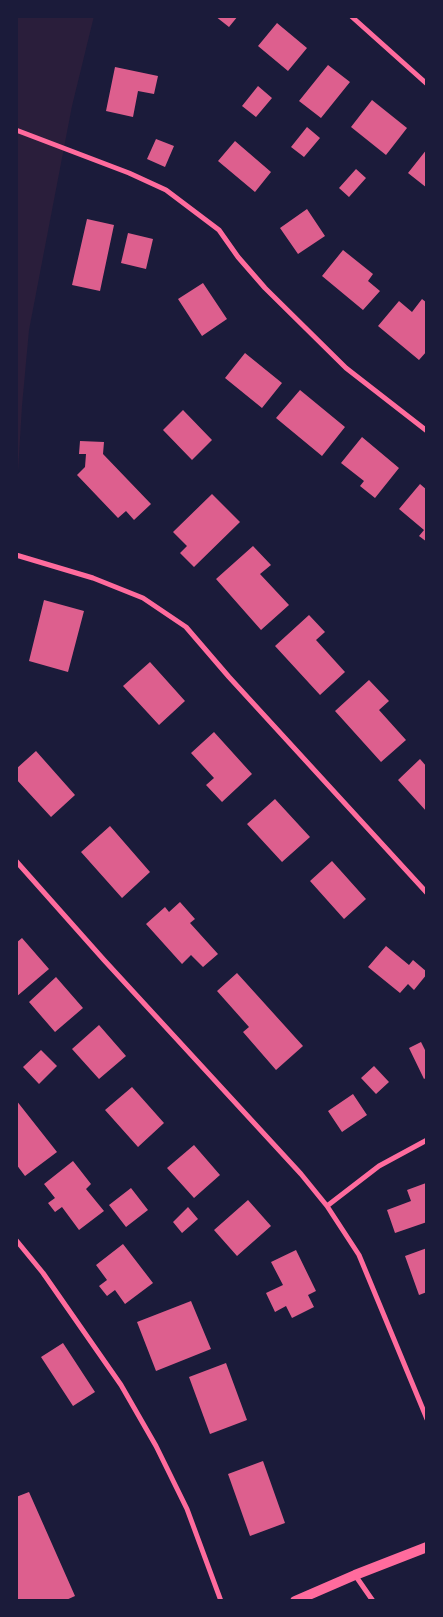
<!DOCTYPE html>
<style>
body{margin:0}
#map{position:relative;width:443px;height:1617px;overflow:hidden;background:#1b1b3a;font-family:"Noto Sans",sans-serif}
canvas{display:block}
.frame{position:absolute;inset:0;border:18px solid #1b1b3a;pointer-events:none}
</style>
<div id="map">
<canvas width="443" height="1617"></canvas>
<div class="frame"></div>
</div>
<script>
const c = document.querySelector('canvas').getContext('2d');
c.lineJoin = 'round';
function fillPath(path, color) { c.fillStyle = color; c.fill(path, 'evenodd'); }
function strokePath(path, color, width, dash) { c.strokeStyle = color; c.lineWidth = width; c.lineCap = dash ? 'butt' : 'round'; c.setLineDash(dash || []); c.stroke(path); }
const green = new Path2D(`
 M16,16H94L72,106L29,330L22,406L16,505Z`);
const building = new Path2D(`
 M215,16H238L229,27Z
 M277,23L307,48L288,71L258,46Z
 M328,65L350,82L321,118L299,101Z
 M115,67L158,76L154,94L138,91L133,117L106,111Z
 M258,86L272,98L256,117L242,106Z
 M372,100L407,128L386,155L351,127Z
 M307,127L320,138L304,157L291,147Z
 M156,139L174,146L165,167L147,159Z
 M235,141L271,172L255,192L218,161Z
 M427,149V188L408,173Z
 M356,169L366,178L349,197L339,188Z
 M307,209L325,236L298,254L280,228Z
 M87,219L114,225L100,291L72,285Z
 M128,233L153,239L146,269L121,263Z
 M343,250L373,274L368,281L380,291L363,310L322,276Z
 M203,283L227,319L202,336L178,299Z
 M422,299L427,303V351L419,360L378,326L399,301L412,312Z
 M245,353L282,383L262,408L225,378Z
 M300,390L345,427L322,456L276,418Z
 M183,410L212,440L192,460L163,430Z
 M362,437L399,468L375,498L360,486L364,481L341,463Z
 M80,441L104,442L103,454L151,504L134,520L126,511L118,518L77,475L85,467L86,454H79Z
 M420,484L427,490V542L419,536L424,530L399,509Z
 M212,494L240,522L194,567L180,553L187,546L173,532Z
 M253,546L271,565L260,574L289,605L261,630L216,579Z
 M44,600L84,611L68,672L29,661Z
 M309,615L325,632L316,640L345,672L320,695L275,646Z
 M150,662L185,701L159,725L123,686Z
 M369,680L389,701L379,710L406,740L381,762L335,711Z
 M214,732L252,774L222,802L206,785L214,778L191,753Z
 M36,751L75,795L51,817L16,779V769Z
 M420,759L427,767V812L398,780Z
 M275,799L310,837L282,862L247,824Z
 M110,826L150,872L122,898L81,852Z
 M332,861L366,899L344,919L310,881Z
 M180,902L195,919L190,923L218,954L203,967L191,955L182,964L146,924L165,907L169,912Z
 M22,938L49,969L16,997V943Z
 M386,946L409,965L413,960L427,972V974L414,990L408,984L400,993L368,967Z
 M237,973L303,1046L276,1070L243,1032L249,1027L217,991Z
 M56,977L83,1008L55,1032L29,1002Z
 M99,1025L126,1056L99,1079L72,1049Z
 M421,1042L425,1050H427V1077L424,1079L409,1048Z
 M41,1050L57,1066L39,1084L23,1067Z
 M374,1066L389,1082L376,1094L361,1078Z
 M132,1087L164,1123L138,1147L105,1110Z
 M353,1094L367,1115L342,1132L328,1111Z
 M16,1100L57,1152L25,1176L16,1164Z
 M194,1145L220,1175L194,1198L167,1168Z
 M73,1161L91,1184L86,1189L104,1211L79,1230L62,1207L55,1212L48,1203L55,1198L44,1184Z
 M426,1183L427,1222L395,1233L387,1210L411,1201L407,1190Z
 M131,1188L148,1210L126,1227L109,1205Z
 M248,1200L271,1226L237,1256L214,1230Z
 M188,1207L198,1219L182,1233L173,1222Z
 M123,1244L153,1283L125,1304L115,1290L107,1296L99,1286L107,1280L96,1265Z
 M427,1248V1292L419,1295L405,1256Z
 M296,1250L316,1291L308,1295L314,1307L292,1318L286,1306L275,1312L266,1293L283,1285L271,1262Z
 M191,1301L211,1349L156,1371L137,1322Z
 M63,1343L95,1392L73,1406L41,1357Z
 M226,1363L247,1420L210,1434L189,1377Z
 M263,1461L285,1523L250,1536L228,1474Z
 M29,1492L75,1596L64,1601H16V1497Z`);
const minor = new Path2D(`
 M351,16L427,84
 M16,130L129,173L166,190L219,230L238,257L265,288L346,368L427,431
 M16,555L93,578L143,598L186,627L229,677L427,893
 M16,861L104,960L301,1174L327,1206L359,1255L427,1419
 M327,1206L379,1166L427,1140
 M16,1240L43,1273L121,1385L156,1446L187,1509L221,1601
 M355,1575L373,1601`);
const secondary = new Path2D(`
 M295,1601L355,1575L427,1547`);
fillPath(green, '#2a1e3b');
fillPath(building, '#dd5f8e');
strokePath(minor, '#ff6b9d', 5);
strokePath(secondary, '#ff6b9d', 10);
</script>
